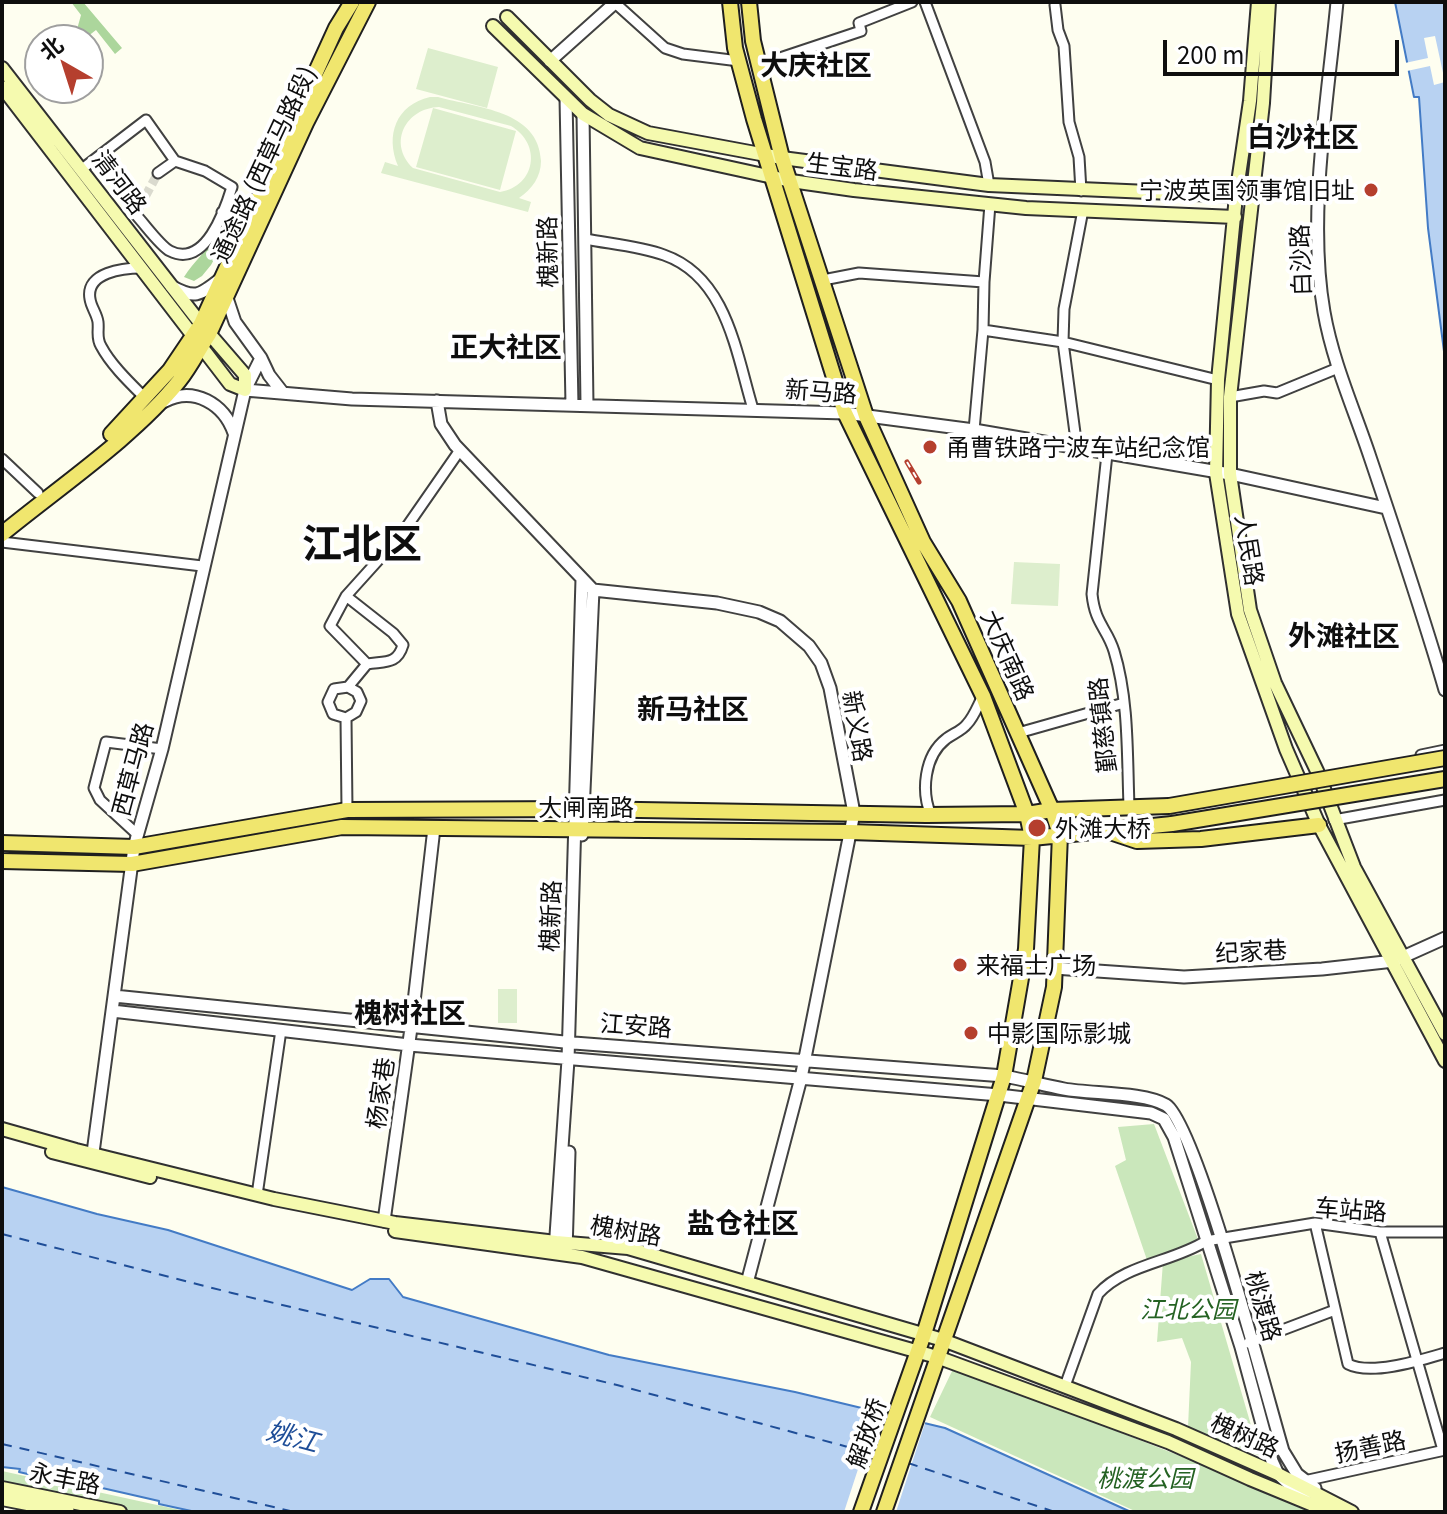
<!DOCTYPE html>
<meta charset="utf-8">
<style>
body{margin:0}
#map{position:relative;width:1447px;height:1514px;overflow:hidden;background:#fefef0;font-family:Georgia,"Noto Sans SC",serif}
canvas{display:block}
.frame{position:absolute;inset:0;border:4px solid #0e0e0e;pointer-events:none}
.north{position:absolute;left:24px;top:24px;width:80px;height:80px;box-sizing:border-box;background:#fff;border:2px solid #9f9f9f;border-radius:50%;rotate:321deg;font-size:22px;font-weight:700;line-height:32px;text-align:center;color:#0e0e0e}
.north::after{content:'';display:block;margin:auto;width:28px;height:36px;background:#b53f2e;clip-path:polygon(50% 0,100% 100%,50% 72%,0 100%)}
.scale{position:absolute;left:1163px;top:40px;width:236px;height:36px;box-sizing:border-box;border:4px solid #0e0e0e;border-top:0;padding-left:10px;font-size:24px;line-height:28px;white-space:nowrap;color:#0e0e0e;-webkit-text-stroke:6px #fff;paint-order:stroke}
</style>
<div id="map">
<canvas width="1447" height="1514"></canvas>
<div class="frame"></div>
<div class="north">北</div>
<div class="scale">200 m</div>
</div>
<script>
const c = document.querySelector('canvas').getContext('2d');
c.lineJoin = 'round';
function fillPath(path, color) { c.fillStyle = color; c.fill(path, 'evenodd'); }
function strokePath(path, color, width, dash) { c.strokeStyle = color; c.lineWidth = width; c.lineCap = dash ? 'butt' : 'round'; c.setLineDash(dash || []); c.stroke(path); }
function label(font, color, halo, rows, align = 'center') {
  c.font = font + ' Georgia,"Noto Sans SC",serif'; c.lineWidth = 8; c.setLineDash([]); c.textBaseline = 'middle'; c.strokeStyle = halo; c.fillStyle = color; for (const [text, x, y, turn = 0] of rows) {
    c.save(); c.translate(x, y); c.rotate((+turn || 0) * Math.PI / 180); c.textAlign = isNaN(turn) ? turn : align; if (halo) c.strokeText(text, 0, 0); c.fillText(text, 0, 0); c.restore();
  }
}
const green = new Path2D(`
 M1154,1124L1199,1242L1147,1260L1115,1166L1126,1160L1118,1127Z
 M1201,1254L1260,1456L1188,1427L1191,1362L1182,1338L1157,1342L1163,1262Z
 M954,1367L1269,1491L1318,1512H1137L930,1417Z
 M2,1471L189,1512H111L2,1486Z`);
const forest = new Path2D(`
 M71,2H83L122,48L115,54L96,30L83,40H68L76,33L81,15Z
 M216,236L224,241L211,265L202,276L194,281L184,277C194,261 207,251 216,236Z`);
const pitch = new Path2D(`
 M428,48L498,67L487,108L416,89Z
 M430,97H438C477,108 539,110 541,161C541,177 532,189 519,198L531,202L528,212L381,173L385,162L398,166C385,135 396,105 430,97ZM439,107L511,126C542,144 536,186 500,192L413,168C387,143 406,108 439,107Z
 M433,108L516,131L500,190L416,167Z
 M1014,562L1060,564L1058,606L1011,604Z
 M498,989H517V1023H498Z`);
const water = new Path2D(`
 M1395,2H1445V359L1428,228L1419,97H1414Z
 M2,1187L97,1214L168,1230L352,1290L370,1279H389L403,1297L609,1355L795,1392L945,1428L1131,1512H196L159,1504V1501L76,1482L75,1485L19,1472L20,1469L2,1467Z`);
const pier = new Path2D(`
 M1435,36L1445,82L1434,85L1430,66L1407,71L1405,63L1428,58L1424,38Z
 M878,1408L926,1420L896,1512H844Z`);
const ferry = new Path2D(`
 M2,1234L232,1293L617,1385L874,1454
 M2,1444L295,1512
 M908,1463L1055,1512`);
const minorTunnel = new Path2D(`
 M139,208L158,173`);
const minor = new Path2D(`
 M925,2L985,162L989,185
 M615,3L665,48L683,54L739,61
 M1055,5L1058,30L1064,46L1069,122L1079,157L1081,191
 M759,65L861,31L859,23L912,2
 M82,169L146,120L175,161
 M1252,191L1320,193
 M222,212L246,221
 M135,214C144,223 160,246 170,251C205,269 225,210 232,187L205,171L175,161L158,173
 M214,231L237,243
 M585,239C611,244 639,246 664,255C727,277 736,353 753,409
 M142,268C124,268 85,272 90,299C91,307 97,314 98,322C99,331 96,338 101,346C111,365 130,383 145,398
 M823,280L859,273L984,282L983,330L974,430
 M984,282L990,204
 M983,330L1063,342L1218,380
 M1230,397L1264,391L1277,393L1338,368
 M1077,448L1063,342L1064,309L1083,210
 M1107,454L1092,594C1095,624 1107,628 1114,651C1129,700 1127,755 1129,806
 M2,459L38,493
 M2,542L202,566
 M346,596L393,633L403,645C397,665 385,661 367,664
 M346,718L356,712L361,701L357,692L348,687
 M1018,733L1124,703
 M1421,755L1445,750
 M347,810L346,718L333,714L328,702L334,689L348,687L367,664L330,626L346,596L401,535L460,450
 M931,815C921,792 924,756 946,739C952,734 962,731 967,724C974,717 978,705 983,696
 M1334,820L1445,800
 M138,835L100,800L94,788L106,742L162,749
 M257,1195L281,1030
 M1315,1223L1348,1364C1371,1376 1421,1360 1445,1353
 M1380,1232L1443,1450
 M1248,1343L1335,1310
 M1065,1386L1098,1294C1125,1264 1173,1262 1206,1241L1315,1223L1380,1232H1445
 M1304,1481L1445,1450`);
const tertiary = new Path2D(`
 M1337,2C1328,99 1307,216 1324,312C1333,363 1354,409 1370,457C1396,534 1422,611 1445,690
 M550,61L616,2
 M566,98L572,405
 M583,114L587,405
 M171,286C195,299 199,296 219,280
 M261,358L269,375L283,393
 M245,390L352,399L845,413L974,430L1230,474L1386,508
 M165,401C194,386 224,404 234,433
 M437,401L441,424L455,445L593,590L717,603L759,612L780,621L809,646L821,663L830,688L854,813L801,1078L747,1283
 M582,835L593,590
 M1054,968L1184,977L1322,969L1394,961L1445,938
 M114,996L574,1043L1004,1076C1025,1080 1044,1085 1064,1089C1092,1094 1144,1092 1166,1105C1196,1123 1268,1401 1283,1451L1297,1474L1315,1488
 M112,1011L409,1045L999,1095L1151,1113L1164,1119L1174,1137L1241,1347L1272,1461L1278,1474L1306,1500
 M92,1160L134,847L162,749L245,390L261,358L235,322L226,295
 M384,1221L411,1028L434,828
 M555,1250L568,1060L582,579
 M566,1251L569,1152`);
const secondary = new Path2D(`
 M1258,2L1250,101L1236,196L1218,380L1216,473L1238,614L1286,749L1319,825L1445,1061
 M1269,2L1263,103L1230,397V474L1250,610L1275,683L1317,771L1354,867L1445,1034
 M507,17L590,100L609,115L648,133L782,158L989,185L1240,196
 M493,26L583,114L640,148L791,181L854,190L1026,208L1235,217
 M2,68L201,324L245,375V390L230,384L2,87
 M2,1129L76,1150L274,1199L395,1223L556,1242L628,1248L943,1340L1176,1429L1278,1474L1352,1512
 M52,1152L150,1177
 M395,1231L582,1257L937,1357L1168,1442L1250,1479L1330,1512
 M2,1488L120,1512
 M2,1499L68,1512`);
const primary = new Path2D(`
 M730,2L735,48L754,119L845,413L983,696L1027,814L1032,838L1026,949L1004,1076L924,1334L861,1512
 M749,2L753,41L782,158L866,416L923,542L959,601L1052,810L1060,834L1054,987L1034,1081L884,1512
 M111,434L170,370L201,324L336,28L352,2
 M2,534C58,488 135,436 179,381C191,366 199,349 209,334L306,123L368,2
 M1110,832L1137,841L1201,839L1319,825
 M2,843L134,847L347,810L583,809L926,815L1027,814L1052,810L1169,806
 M2,861L132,864L342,827L850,832L1032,838L1172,824`);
const rail = new Path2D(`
 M907,462L919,482`);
const primaryBridge = new Path2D(`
 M1169,806L1445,758
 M1172,824L1445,779`);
const markers = [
 [1371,190,8,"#b53f2e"],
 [930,447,8,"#b53f2e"],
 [1037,828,10,"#b53f2e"],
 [960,965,8,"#b53f2e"],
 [971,1033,8,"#b53f2e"]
];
const streetNames = [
 ["通途路 (西草马路段)",263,164,-65],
 ["生宝路",842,166,7],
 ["清河路",120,182,53],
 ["槐新路",547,252,-91],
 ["白沙路",1300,260,-92],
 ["新马路",821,391,4],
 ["人民路",1250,550,81],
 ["大庆南路",1008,655,66],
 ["鄞慈镇路",1102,725,-96],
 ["新义路",858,726,80],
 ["西草马路",132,769,-75],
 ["大闸南路",586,807],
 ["槐新路",550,916,-88],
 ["纪家巷",1251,951,-3],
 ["江安路",636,1025,4],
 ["杨家巷",380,1093,-82],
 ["车站路",1351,1209,4],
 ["槐树路",626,1230,10],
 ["桃渡路",1264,1306,74],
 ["解放桥",866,1433,-71],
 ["槐树路",1245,1435,24],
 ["扬善路",1370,1446,-12],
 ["永丰路",65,1478,11]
];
const poiNames = [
 ["宁波英国领事馆旧址",1355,190,"right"],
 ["甬曹铁路宁波车站纪念馆",946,447],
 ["外滩大桥",1055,828],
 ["来福士广场",976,965],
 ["中影国际影城",987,1033]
];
const parkNames = [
 ["江北公园",1188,1309],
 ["桃渡公园",1145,1478]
];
const waterNames = [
 ["姚江",293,1436,15]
];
const quarterNames = [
 ["大庆社区",816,64],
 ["白沙社区",1303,136],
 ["正大社区",506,346],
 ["外滩社区",1344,635],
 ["新马社区",693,708],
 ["槐树社区",410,1012],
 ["盐仓社区",743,1222]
];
const townNames = [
 ["江北区",362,543]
];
fillPath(green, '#cae7bb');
fillPath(forest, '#acd69c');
fillPath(pitch, '#ddeecd');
fillPath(water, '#b8d2f2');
strokePath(water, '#437bc5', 2);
fillPath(pier, '#fefef0');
strokePath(ferry, '#1f4e98', 2, [10, 8]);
strokePath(minorTunnel, '#dadace', 9, [9, 4.5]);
strokePath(minor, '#414141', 13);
strokePath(tertiary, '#414141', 15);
strokePath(secondary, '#303030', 16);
strokePath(primary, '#1f1f1f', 18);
strokePath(minor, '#fff', 9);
strokePath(tertiary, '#fff', 11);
strokePath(secondary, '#f5faaf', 12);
strokePath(primary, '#f0e66e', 14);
strokePath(rail, '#b53f2e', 5);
strokePath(rail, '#fff', 2, [6]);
strokePath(primaryBridge, '#1f1f1f', 18, []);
strokePath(primaryBridge, '#f0e66e', 14);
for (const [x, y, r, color] of markers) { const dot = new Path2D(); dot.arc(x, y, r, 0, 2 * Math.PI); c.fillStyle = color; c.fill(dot); strokePath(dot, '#fff', 3); }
label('24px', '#0e0e0e', '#fff', streetNames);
label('24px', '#0e0e0e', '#fff', poiNames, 'left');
label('italic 24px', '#246222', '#fff', parkNames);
label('italic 26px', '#1f4e98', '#fff', waterNames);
label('bold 28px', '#0e0e0e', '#fff', quarterNames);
label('bold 40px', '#0e0e0e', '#fff', townNames);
</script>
